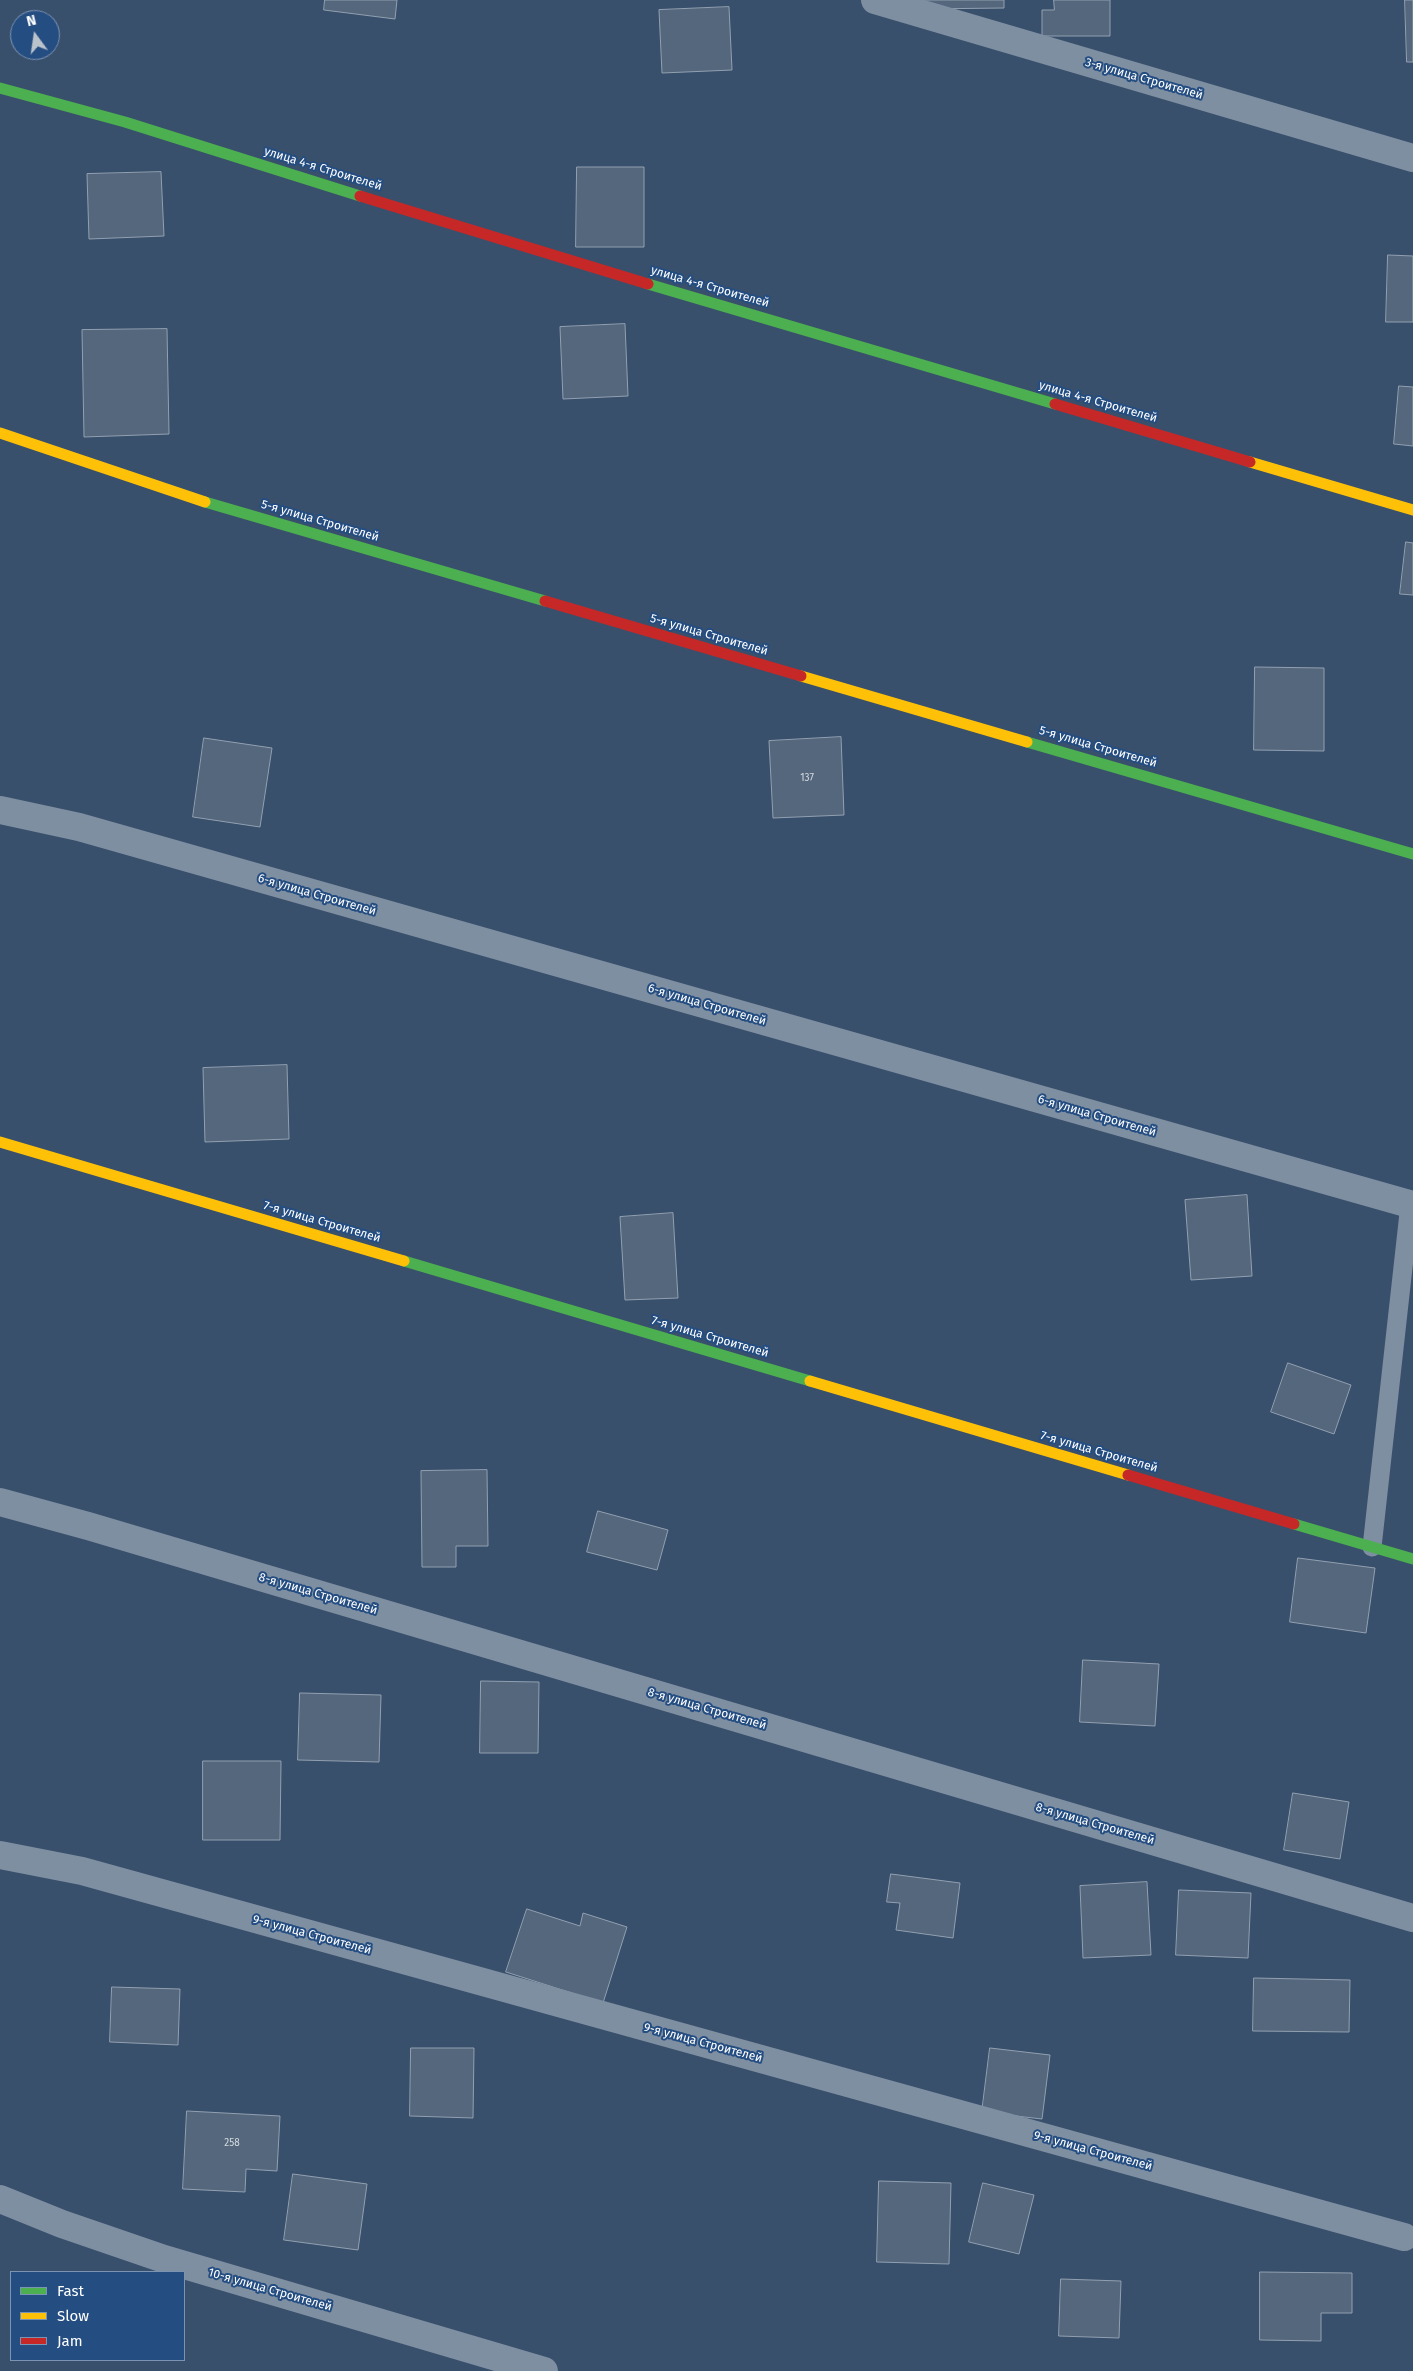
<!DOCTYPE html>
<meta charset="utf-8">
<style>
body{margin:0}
#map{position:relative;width:1413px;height:2371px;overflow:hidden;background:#39506c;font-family:"Fira Sans",sans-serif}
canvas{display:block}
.legend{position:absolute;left:10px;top:2271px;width:175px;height:90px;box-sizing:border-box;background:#244d81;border:1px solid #7c94b3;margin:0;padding:6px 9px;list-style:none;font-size:15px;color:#fff}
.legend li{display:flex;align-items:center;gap:10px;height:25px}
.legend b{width:25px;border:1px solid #7c94b3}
.north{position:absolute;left:10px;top:10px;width:50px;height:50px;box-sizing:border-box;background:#244d81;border:1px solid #7c94b3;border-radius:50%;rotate:346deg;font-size:14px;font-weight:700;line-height:20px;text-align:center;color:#fff}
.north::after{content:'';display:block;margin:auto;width:18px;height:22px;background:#bac2cc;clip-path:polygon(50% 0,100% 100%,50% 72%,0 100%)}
</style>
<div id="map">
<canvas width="1413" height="2371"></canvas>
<ul class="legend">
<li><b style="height:6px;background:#4caf50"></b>Fast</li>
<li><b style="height:6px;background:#ffc107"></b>Slow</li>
<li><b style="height:6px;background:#c62828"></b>Jam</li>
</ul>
<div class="north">N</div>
</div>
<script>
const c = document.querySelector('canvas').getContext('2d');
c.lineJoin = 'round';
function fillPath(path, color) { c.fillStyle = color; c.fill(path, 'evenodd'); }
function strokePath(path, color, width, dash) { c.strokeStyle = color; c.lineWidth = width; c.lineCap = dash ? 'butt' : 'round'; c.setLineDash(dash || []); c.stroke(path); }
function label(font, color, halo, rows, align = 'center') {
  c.font = font + ' "Fira Sans",sans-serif'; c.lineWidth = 4; c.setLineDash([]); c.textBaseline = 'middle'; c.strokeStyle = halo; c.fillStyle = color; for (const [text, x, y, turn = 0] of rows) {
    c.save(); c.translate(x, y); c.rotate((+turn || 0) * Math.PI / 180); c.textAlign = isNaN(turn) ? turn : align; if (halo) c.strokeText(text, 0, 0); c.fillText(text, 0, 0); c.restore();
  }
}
const building = new Path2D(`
 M325,0H397L395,19L324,10Z
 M921,0H1004V8L921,9Z
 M1054,0H1110V36H1042V10H1054Z
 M1405,0H1413V62H1407Z
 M729,7L732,70L662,73L659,10Z
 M577,167H644V247H576Z
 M161,172L164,236L89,239L87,174Z
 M1388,255L1413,256V322H1386Z
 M625,324L628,396L563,399L560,327Z
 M167,329L169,434L84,437L82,330Z
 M1399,386L1413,387V446L1394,444Z
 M1406,542L1413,543V595L1400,594Z
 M1255,667L1324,668V751L1254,750Z
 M841,737L844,815L773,818L769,741Z
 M204,738L272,748L260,827L193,817Z
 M287,1065L289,1139L205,1142L203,1068Z
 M1247,1195L1252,1276L1191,1280L1185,1200Z
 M673,1213L678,1298L625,1300L620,1217Z
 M1288,1363L1351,1385L1334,1434L1271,1412Z
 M487,1470L488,1546H456V1567H422L421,1471Z
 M598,1511L668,1530L657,1570L587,1552Z
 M1298,1558L1375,1568L1366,1633L1290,1622Z
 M1083,1660L1159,1664L1155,1726L1080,1722Z
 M481,1681L539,1682L538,1753H480Z
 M300,1693L381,1695L379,1762L298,1760Z
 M203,1761H281L280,1840H203Z
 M1293,1793L1349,1802L1340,1859L1284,1850Z
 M891,1874L960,1883L953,1938L896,1930L900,1903L887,1902Z
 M1147,1882L1151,1955L1083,1958L1080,1886Z
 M1179,1890L1251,1893L1248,1958L1176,1955Z
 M527,1909L580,1926L583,1913L627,1927L603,2003L506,1972Z
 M1254,1978L1350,1980L1349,2032L1253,2031Z
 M112,1987L180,1989L178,2045L110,2042Z
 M411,2048H474L473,2118L410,2116Z
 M990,2048L1050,2055L1042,2119L982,2112Z
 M187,2111L280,2116L277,2171L246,2169L245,2192L183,2189Z
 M293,2174L367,2184L358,2250L284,2240Z
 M879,2181L951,2183L949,2264L877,2262Z
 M983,2183L1034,2195L1019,2254L969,2242Z
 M1260,2272L1352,2273V2313H1321V2341L1260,2340Z
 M1061,2279L1121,2281L1119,2338L1059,2336Z`);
const lane = new Path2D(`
 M1372,1547L1410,1204`);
const street = new Path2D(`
 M875,0L1413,158
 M0,810L79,827L1413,1205
 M0,1502L88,1526L1413,1918
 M0,1855L82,1871L1404,2237
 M0,2199L62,2224L164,2259L544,2371`);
const fast = new Path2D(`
 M0,88L125,122L360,196
 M648,284L1055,404
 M205,502L545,601
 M1027,742L1413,854
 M404,1261L810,1381
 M1294,1524L1413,1559`);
const slow = new Path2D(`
 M0,433L205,502
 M1250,462L1413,510
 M801,676L1027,742
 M0,1142L404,1261
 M810,1381L1128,1475`);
const jam = new Path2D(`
 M360,196L648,284
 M1055,404L1250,462
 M545,601L801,676
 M1128,1475L1294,1524`);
const numberNames = [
 ["137",807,778],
 ["258",232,2143]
];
const streetNames = [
 ["3-я улица Строителей",1144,79,16],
 ["улица 4-я Строителей",323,169,17],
 ["улица 4-я Строителей",710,287,16],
 ["улица 4-я Строителей",1098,402,16],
 ["5-я улица Строителей",320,521,16],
 ["5-я улица Строителей",709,635,16],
 ["5-я улица Строителей",1098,747,16],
 ["6-я улица Строителей",317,895,16],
 ["6-я улица Строителей",707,1005,16],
 ["6-я улица Строителей",1097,1116,16],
 ["7-я улица Строителей",322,1222,16],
 ["7-я улица Строителей",710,1337,16],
 ["7-я улица Строителей",1099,1452,16],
 ["8-я улица Строителей",318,1594,16],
 ["8-я улица Строителей",707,1709,16],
 ["8-я улица Строителей",1095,1824,16],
 ["9-я улица Строителей",312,1935,15],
 ["9-я улица Строителей",703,2043,15],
 ["9-я улица Строителей",1093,2151,15],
 ["10-я улица Строителей",270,2290,16]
];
fillPath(building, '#54677d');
strokePath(building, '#92a0b0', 1);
strokePath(lane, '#7f8fa2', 19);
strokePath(street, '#7f8fa2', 28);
strokePath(fast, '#4caf50', 11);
strokePath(slow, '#ffc107', 11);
strokePath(jam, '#c62828', 11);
label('10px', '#d4d9de', null, numberNames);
label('12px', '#fff', '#244d81', streetNames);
</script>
